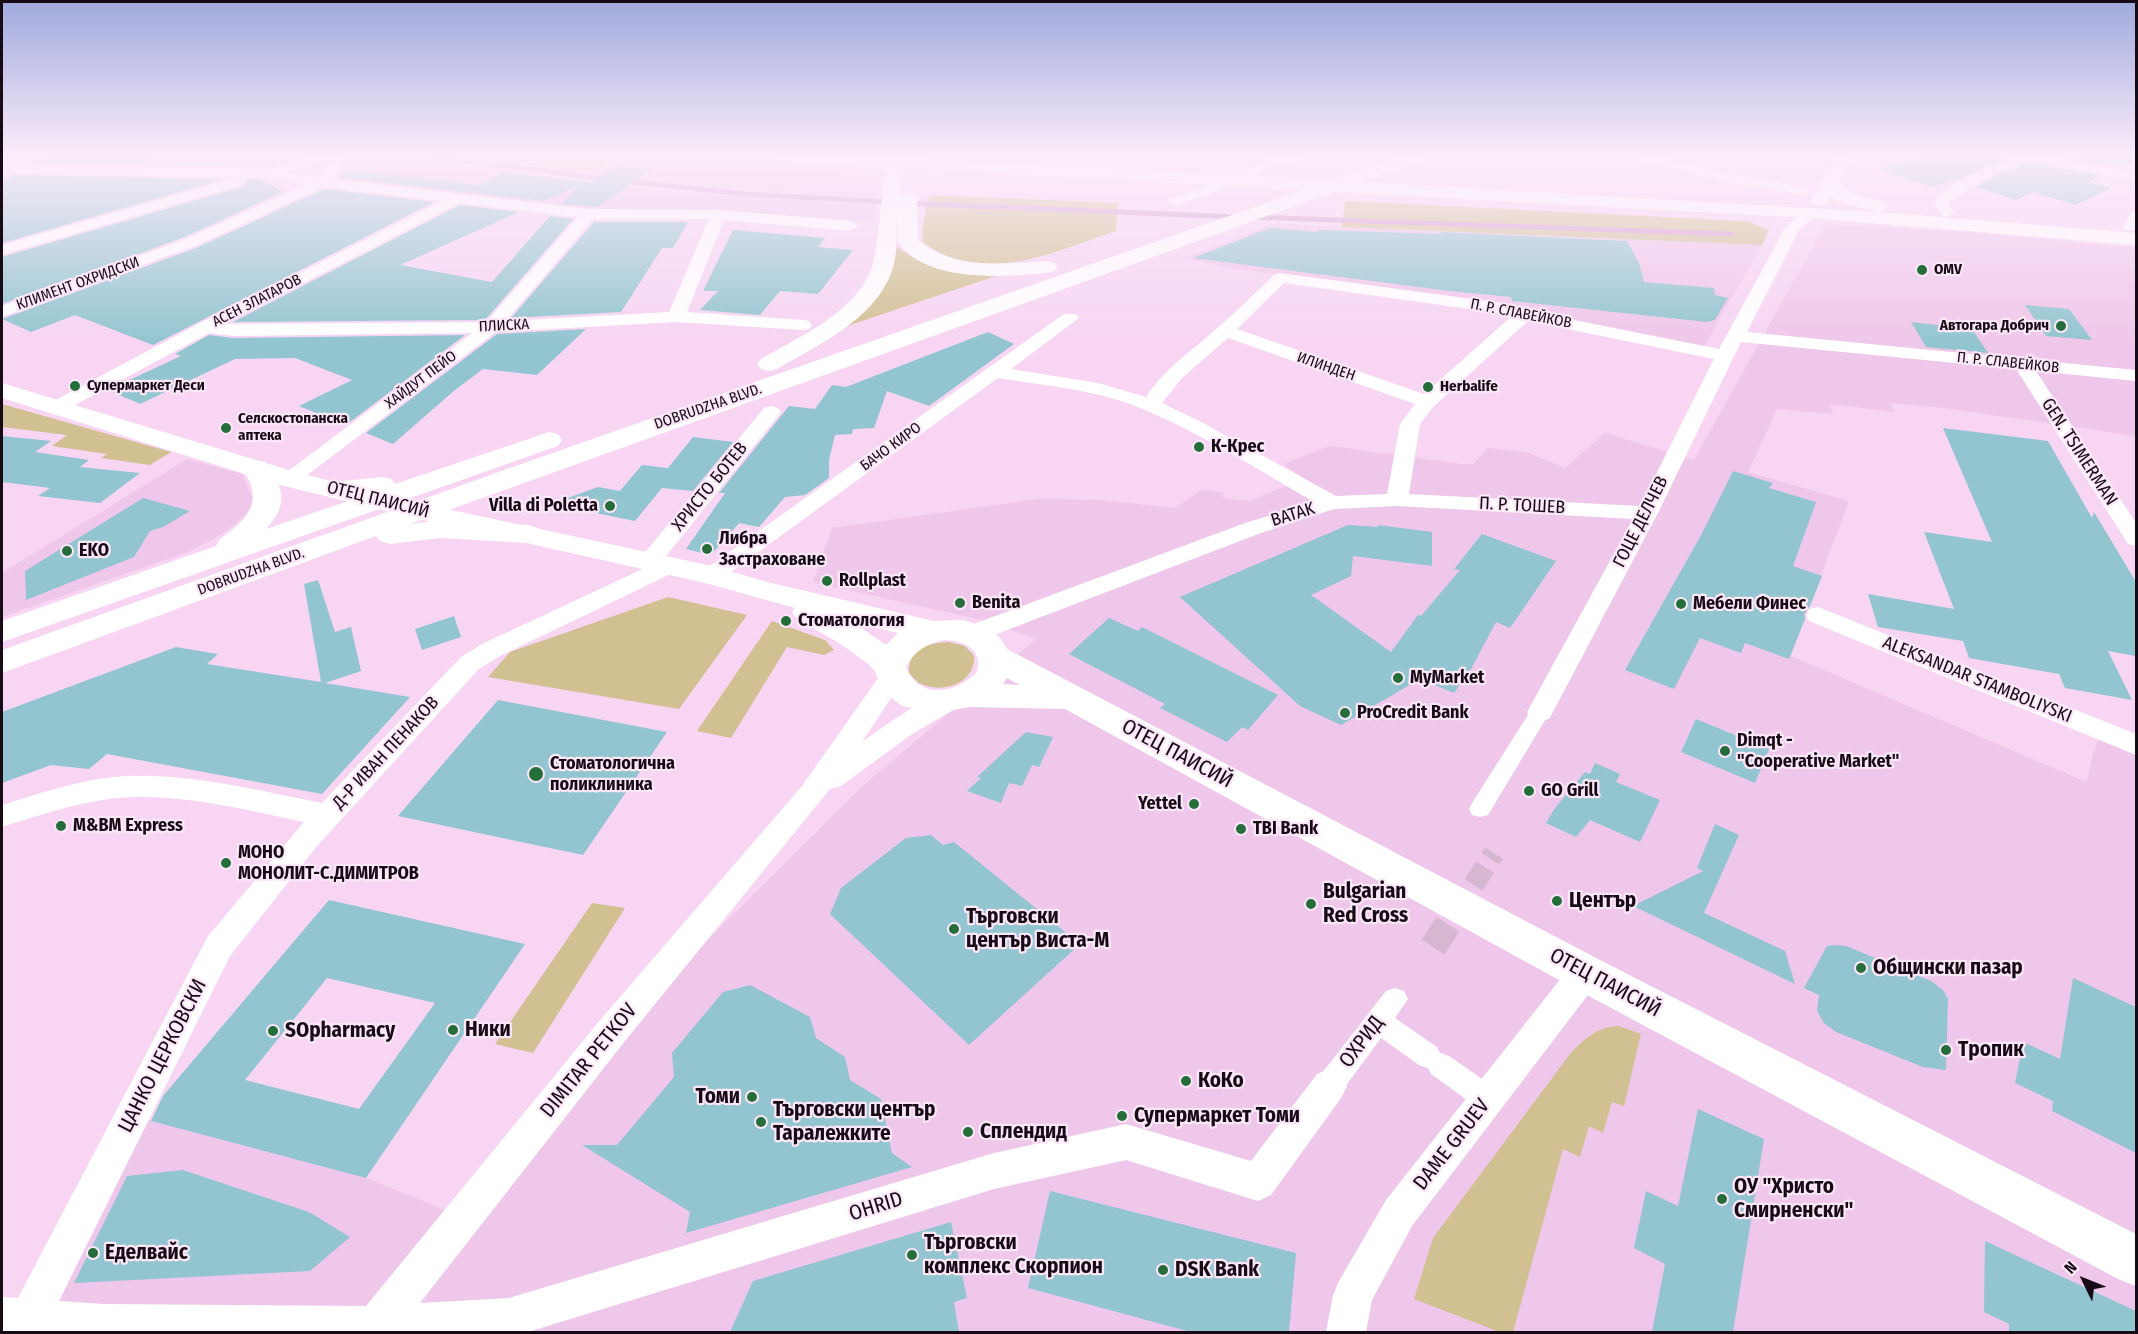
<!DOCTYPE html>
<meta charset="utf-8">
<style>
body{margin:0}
#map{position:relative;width:2138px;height:1334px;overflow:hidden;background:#f7d5f3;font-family:"Fira Sans Condensed",sans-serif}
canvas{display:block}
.frame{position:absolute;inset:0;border:3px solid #170c16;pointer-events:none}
.north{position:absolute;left:2054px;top:1250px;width:60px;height:60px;-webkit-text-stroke:4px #fce7f9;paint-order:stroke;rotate:313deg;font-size:16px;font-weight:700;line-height:24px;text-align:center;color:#170c16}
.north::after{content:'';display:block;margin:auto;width:21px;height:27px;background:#170c16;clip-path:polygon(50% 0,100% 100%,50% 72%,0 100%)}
</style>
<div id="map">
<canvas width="2138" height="1334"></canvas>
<div class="frame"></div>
<div class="north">N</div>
</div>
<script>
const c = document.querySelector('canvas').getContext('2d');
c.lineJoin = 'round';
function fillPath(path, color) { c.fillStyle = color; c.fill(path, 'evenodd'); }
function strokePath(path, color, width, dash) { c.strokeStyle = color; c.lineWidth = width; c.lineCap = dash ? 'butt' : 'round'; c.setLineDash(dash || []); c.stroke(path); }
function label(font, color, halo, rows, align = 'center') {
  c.font = font + ' "Fira Sans Condensed",sans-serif'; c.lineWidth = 4.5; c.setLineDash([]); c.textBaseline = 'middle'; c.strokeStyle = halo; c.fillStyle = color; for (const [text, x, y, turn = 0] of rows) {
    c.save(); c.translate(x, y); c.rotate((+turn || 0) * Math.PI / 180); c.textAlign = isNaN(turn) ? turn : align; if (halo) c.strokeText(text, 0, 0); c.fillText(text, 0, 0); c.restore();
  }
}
const built = new Path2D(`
 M176,156H317L267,169L158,168Z
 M341,156H388L661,191L877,205L873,221L763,214L592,211L282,172Z
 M651,157L663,158L884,171L879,197L752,190L669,184L627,178Z
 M1276,223L1342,227L1762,245L1703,348L1538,313L1504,303L1227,268L1185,258Z
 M1847,225L1966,232L2136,248V436L1937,407L1891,403L1894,412L1830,404L1833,414L1777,409L1748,472L1849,501L1791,656L2086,782L2102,723L2136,737V1332H48L67,1284L144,1119L366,1178L474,1222L685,962L865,784L1036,639L986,621L813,582L832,528L1039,499L1101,500L1175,508L1201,490L1224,492L1222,498L1250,501L1303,478L1283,464L1330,446L1461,464H1474L1487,448L1526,452L1565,468L1605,433L1694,460L1824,227Z
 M187,459L242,474L252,497L250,508L243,517L222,534L188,552L2,617V573Z`);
const green = new Path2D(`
 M458,156H618L597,173Z
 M929,195L1118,203L1116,231C1055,252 981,287 923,242L922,230Z
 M1345,201L1747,221L1769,230L1762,245L1342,227Z
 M897,247C927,269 959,274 996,276L847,326C876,302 891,287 897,247Z
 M2,404L171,452L150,465L101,458L107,454L52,446L67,435L2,427Z
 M668,597L747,615L679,709L488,677L510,652Z
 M772,621L825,640L834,650L824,655L787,647L731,738L697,731Z
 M949,642L965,646L974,656C976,683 942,695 919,683C915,680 912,676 909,673C908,648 928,643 949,642Z
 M592,903L625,908L533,1053L495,1044Z
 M1619,1026L1641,1034L1624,1106L1612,1102L1603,1133L1589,1126L1580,1157L1563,1149L1513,1332L1497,1331L1414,1299L1433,1238L1570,1054C1585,1038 1597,1027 1619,1026Z`);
const stream = new Path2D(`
 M425,156L608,179
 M622,181L747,194L892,202
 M906,203L1237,217
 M1251,217L1731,234`);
const building = new Path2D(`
 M45,156H157L148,162L233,163L239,166L33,163Z
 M1917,156H2010L1955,181L1951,180L1933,187L1880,170Z
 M2062,156H2136V160L2120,167Z
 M2030,163L2100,176L2088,182L2111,188L2075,205L2034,192L2016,200L1976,187L1996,175Z
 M614,166L652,169L598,207L562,204L578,186L543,201L337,177L350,170L479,185L504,172L592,183Z
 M13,175L224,179L2,243V183Z
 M247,179H261L283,192L182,238L2,304V257L245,186Z
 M324,189L434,202L153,345L75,315L31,332L2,319L196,248Z
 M460,205L519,212L400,265L492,282L550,216L573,219L485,320L233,322Z
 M594,222H688L673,248H662L621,312L511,318Z
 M1270,228L1318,232V230L1442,234L1441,232L1627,241L1639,263L1644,282L1714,288L1715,295L1728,298L1715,320L1707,322L1512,301L1511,297L1450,291L1193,258Z
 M733,230L825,238L818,247L853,250L818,294L780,291L760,315L700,310L718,291H703Z
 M2025,305L2069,309L2092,340L2046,336Z
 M1911,322L1972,329L1988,353L1926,347Z
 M586,329L537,375L483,369L455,390L393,444L366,433L497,334Z
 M988,332L1014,344L929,406L887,391L874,428L853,429L852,434L835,435L829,460V478L805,495L785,497L759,527L739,523L711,555L686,549L725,493H719L789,406L815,409L832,385L846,387Z
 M209,335L233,338L465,335L346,425L299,406L352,380L295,358L235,359L140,404L108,390L181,356L175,354Z
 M1943,428L2048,441L2092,518L2094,512L2136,582V656L2108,651L2132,700L2065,688L2059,674L1969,658L1963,641L1878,627L1868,594L1954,609L1924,532L1992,542Z
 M2,436L51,441L35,452L89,460L80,467L140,473L100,503L38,496L50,488L2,482Z
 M693,437L733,442L693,491L662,488L635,521L551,504L598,487L620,491L642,465L668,468Z
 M1733,471L1773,483L1769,488L1816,502L1793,566L1822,576L1810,606L1804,614L1805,619L1789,659L1745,643L1741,653L1700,638L1674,689L1625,670L1700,537Z
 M143,498L190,511L163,527L150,531L134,557L26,600L25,571Z
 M1348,525L1378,527V525L1432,532V566L1353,556L1351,576L1311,595L1391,652L1418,615L1421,616L1460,570L1454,569L1482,534L1556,561L1510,628L1496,622L1471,669L1454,693L1420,679L1341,725L1300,706L1180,597Z
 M318,580L335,632L351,627L361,671L325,683L410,697L322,794L107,754L89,769L51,765L2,783V712L176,647L218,654L207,664L321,682L304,584Z
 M454,616L461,637L422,650L415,629Z
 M1109,618L1138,631L1142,627L1278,695L1248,730L1242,727L1227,742L1160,708L1165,704L1069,654Z
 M498,700L667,732L583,855L398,816Z
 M1696,719L1769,749L1755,783L1681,752Z
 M1026,732L1053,737L1039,767L1032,765L1022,786L1009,783L1001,803L967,791L981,778L977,777Z
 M1595,763L1620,774L1616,782L1660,800L1640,842L1590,820L1576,837L1546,823L1555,808L1585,772L1590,774Z
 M1715,824L1739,835L1704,913L1785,951L1795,984L1633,906L1703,871L1697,868Z
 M931,835L943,845L954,842L1080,944L969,1045L830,914L841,888L906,838Z
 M329,900L525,944L366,1178L151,1121L163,1096ZM327,978L435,1003L359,1109L245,1080Z
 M1835,945L1846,946L1931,981L1943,990L1948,999L1946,1070L1923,1067L1836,1032L1824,1023L1817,1011L1819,995L1804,988L1827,946Z
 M2073,978L2136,1007V1153L2052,1111L2053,1101L2015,1083L2023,1042L2060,1059Z
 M750,985L810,1017L816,1038L845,1057L850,1080L881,1099L892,1153L912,1167L686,1233L690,1212L582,1145H617L674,1077L672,1053L723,992Z
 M1698,1109L1764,1139L1733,1332H1652L1665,1264L1634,1248L1646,1191L1678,1206Z
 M183,1170L309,1212L350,1237L310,1271L74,1283L127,1176Z
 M1050,1191L1296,1253L1289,1332H1191L1028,1288Z
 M951,1222L967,1298L954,1302L959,1332H730L753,1281Z
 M1985,1241L2136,1311V1332H2009V1324L1984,1312Z`);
const pedestrianTunnelFar1 = new Path2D(`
 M1457,911L1494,853`);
const pedestrianTunnel = new Path2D(`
 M1433,947L1458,909`);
const pedestrian = new Path2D(`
 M1540,705L1547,707L1550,712L1488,815L1480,817L1472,815L1469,809L1472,803L1533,707Z
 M1395,988L1404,991L1408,999L1395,1018L1437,1047L1440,1053L1449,1056L1498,1090L1502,1099L1498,1108L1488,1112L1478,1108L1431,1074L1428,1068L1419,1065L1381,1038L1339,1095L1329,1099L1319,1095L1316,1086L1319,1077L1386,991Z`);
const minor = new Path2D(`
 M313,156H349L332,179L589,209L718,210L850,221L858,226L850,231L724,220L687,312L803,320L809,321L812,325L809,329L803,330L676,322L496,332L297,483L290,485L283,483L279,479L283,475L472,333L233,336L209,333L64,411H50L47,407L50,403L200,323L442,201L324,187L195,246L2,317V306L183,240L307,184L266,177H239L246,181L244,184L2,255V245L239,177L2,173V165L268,169ZM332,159L318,177L286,172ZM460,203L578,217L486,322L224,324ZM593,219H709L669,312L506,321Z
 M1266,156H1306L1304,159L1273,165L1247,181L1174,206L1167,202L1169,199L1237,175Z
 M1635,156H1658L1719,172L1803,187L1810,191L1803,195L1718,180L1637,159Z
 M2017,156H2050L2136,173V181L2030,161L1995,173L1950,201L1949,205L1954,213L1947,217L1942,216L1935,205C1938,185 1998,163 2017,156Z
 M1812,208L1819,212L1799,230L1747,332L2136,370V381L2036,371L2136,523V546L2128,544L2125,539L2016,369L1741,342L1658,513L1553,712L1549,719L1540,721L1531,719L1527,712L1633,519L1397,506L1334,509L1261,533L981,640L972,642L963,640L960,634L963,628L1245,523L1314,502C1259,470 1204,435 1145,410C1100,390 1047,386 998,378L720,580L712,582L704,580L700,575L704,570L1064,314H1076L1079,318L1011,369L1098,383L1146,397C1164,369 1192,351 1216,329C1236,312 1255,293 1274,275L1280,273L1509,304L1529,311L1719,349L1785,228L1807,209ZM1284,283L1505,314L1512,316L1424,394L1237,329ZM1528,321L1714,359L1640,506L1409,494L1420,424L1434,406ZM1228,338L1415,404L1400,424L1387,494L1336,496L1205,424L1162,403L1182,378Z
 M2136,211V230H2126L2123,227L2131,213Z
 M771,406L778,408L781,412L778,416L663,560L669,559L677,561L681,566L677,571L500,656L479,669L317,846L230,956L59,1301L103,1304L366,1306L601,1019L802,786L883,671L892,668L901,671L905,677L862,742C877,731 931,692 948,692C951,692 954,694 957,694L961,701L957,708L912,734L841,786L830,789L625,1041L420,1303L509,1298L994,1153L1126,1124L1251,1161L1317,1074L1329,1069L1341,1074L1347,1086L1341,1098L1271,1195L1258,1201L1126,1160L994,1189L528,1332H2V1297L18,1298L208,936L304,822C241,809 173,791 109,799C72,804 37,816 2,827V805C38,794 75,781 113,777C183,771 254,790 322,803L461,657L482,644L647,567L642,566L638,561L642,556L764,408Z
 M1818,607L2136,734V755L1809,621L1806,615L1809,609Z
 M1585,959L1597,963L1601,973L1597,983L1412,1226L1372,1300L1366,1332H1326L1333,1295L1339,1281L1386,1200L1573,963Z`);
const tertiary = new Path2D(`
 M2,383L299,473L419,503L712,566L767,582L934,621L963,620L990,629L1001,639L1007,649L1600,960L2136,1234V1286L2118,1279L1570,986L1065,709L970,707L936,713L902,706L885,693L874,670L867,663L839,643L797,619L792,612L795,608L705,583L419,519L280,485L2,398ZM853,622L898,633L886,645ZM945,640C964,641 983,649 977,672C956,694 919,700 906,667C914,651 927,643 945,640ZM1007,678L1020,685L1003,684Z`);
const secondary = new Path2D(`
 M768,156H877L1331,180L1400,156H1426L1423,160L1361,182L1877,212L1836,201L1832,196L1827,205H1813L1810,201L1835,156H1853L1839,182L1850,193L1885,202L1888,206L1885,210L1878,212L2136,233V245L1812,218L1334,192L410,524L441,520L528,525L538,528L543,534L538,540L528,543L441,538L390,544L380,541L376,536L2,673V650L521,464L1303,190L902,168L900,196L908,192L915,194L917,198L918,240C954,270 1003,264 1047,261L1054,263L1058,267L1054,271L1047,273C1003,277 926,283 898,242V212C897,229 897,247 894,263C882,316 820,344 777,369L769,371L761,369L757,364L761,359C799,337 861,310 873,263C880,232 881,198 885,167L777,161L771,160Z
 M549,432L558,434L562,440L558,446L2,642V621L216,546C218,540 222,537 228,533C255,512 261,498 242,468L246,462L256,460L266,462C284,489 289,504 266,529L366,495L333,497L323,495L319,489L323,483L382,477L392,479L395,484Z`);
const markers = [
 [1922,270,6,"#256e3b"],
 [2061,326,6,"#256e3b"],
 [75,386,6,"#256e3b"],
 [1428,387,6,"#256e3b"],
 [226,428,6,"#256e3b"],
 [1199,447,6,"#256e3b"],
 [610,506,6,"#256e3b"],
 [707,549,6,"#256e3b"],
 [67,551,6,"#256e3b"],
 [827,581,6,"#256e3b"],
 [960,603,6,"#256e3b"],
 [1681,604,6,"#256e3b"],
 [786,621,6,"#256e3b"],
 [1398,678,6,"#256e3b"],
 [1345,713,6,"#256e3b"],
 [1725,751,6,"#256e3b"],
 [536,774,8,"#256e3b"],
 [1529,791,6,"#256e3b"],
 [1194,804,6,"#256e3b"],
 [61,826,6,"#256e3b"],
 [1241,829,6,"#256e3b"],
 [226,863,6,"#256e3b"],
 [1557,901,6,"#256e3b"],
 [1311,904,6,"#256e3b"],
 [954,929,6,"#256e3b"],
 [1861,968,6,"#256e3b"],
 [453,1030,6,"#256e3b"],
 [273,1031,6,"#256e3b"],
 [1946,1050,6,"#256e3b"],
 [1186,1081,6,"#256e3b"],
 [752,1097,6,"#256e3b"],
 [1122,1116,6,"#256e3b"],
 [761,1122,6,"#256e3b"],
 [968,1132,6,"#256e3b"],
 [1722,1199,6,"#256e3b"],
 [93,1253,6,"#256e3b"],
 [912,1255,6,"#256e3b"],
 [1163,1270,6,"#256e3b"]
];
const farPoinames = [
 ["OMV",1934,270],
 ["Автогара Добрич",2049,326,"right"],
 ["Супермаркет Деси",87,386],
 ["Herbalife",1440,387],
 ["Селскостопанска",238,419],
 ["аптека",238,436]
];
const farStreetnames = [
 ["КЛИМЕНТ ОХРИДСКИ",78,284,-20],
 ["АСЕН ЗЛАТАРОВ",257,301,-27],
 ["П. Р. СЛАВЕЙКОВ",1521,314,11],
 ["ПЛИСКА",504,326,-3],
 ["П. Р. СЛАВЕЙКОВ",2008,363,6],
 ["ИЛИНДЕН",1326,367,19],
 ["ХАЙДУТ ПЕЙО",421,380,-37],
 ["DOBRUDZHA BLVD.",708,407,-19],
 ["БАЧО КИРО",891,447,-36],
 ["DOBRUDZHA BLVD.",251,572,-20]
];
const poiNames = [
 ["К-Крес",1211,447],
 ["Villa di Poletta",598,506,"right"],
 ["Либра",719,539],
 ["Застраховане",719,560],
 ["EKO",79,551],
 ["Rollplast",839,581],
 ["Benita",972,603],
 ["Мебели Финес",1693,604],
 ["Стоматология",798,621],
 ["MyMarket",1410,678],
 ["ProCredit Bank",1357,713],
 ["Dimqt -",1737,741],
 ["\"Cooperative Market\"",1737,762],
 ["Стоматологична",550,764],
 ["поликлиника",550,785],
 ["GO Grill",1541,791],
 ["Yettel",1182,804,"right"],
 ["M&BM Express",73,826],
 ["TBI Bank",1253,829],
 ["МОНО",238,853],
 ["МОНОЛИТ-С.ДИМИТРОВ",238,874]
];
const streetNames = [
 ["GEN. TSIMERMAN",2079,452,57],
 ["ХРИСТО БОТЕВ",710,487,-51],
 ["ОТЕЦ ПАИСИЙ",378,500,14],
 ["П. Р. ТОШЕВ",1522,506,3],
 ["BATAK",1293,515,-17],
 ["ГОЦЕ ДЕЛЧЕВ",1641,522,-63],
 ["ALEKSANDAR STAMBOLIYSKI",1977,680,22],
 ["Д-Р ИВАН ПЕНАКОВ",386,753,-47]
];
const nearStreetnames = [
 ["ОТЕЦ ПАИСИЙ",1177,754,28],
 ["ОТЕЦ ПАИСИЙ",1605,983,28],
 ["ОХРИД",1362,1042,-53],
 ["ЦАНКО ЦЕРКОВСКИ",163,1056,-63],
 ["DIMITAR PETKOV",589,1061,-51],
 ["DAME GRUEV",1452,1145,-52],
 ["OHRID",876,1207,-17]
];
const nearPoinames = [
 ["Bulgarian",1323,892],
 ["Red Cross",1323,916],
 ["Център",1569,901],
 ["Търговски",966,917],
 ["център Виста-М",966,941],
 ["Общински пазар",1873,968],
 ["Ники",465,1030],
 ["SOpharmacy",285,1031],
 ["Тропик",1958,1050],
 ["КоКо",1198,1081],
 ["Томи",740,1097,"right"],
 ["Търговски център",773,1110],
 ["Таралежките",773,1134],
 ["Супермаркет Томи",1134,1116],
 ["Сплендид",980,1132],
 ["ОУ \"Христо",1734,1187],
 ["Смирненски\"",1734,1211],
 ["Търговски",924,1243],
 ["комплекс Скорпион",924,1267],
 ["Еделвайс",105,1253],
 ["DSK Bank",1175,1270]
];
fillPath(built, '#efc7ea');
fillPath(green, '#d1c091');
strokePath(stream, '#d29bcc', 5);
fillPath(building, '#92c5cf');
strokePath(pedestrianTunnelFar1, '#d5b7d2', 21, [21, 10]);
strokePath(pedestrianTunnel, '#d5b7d2', 27, [27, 14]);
fillPath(pedestrian, '#fff');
fillPath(minor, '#fff');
fillPath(tertiary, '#fff');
fillPath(secondary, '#fff');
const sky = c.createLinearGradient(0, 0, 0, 343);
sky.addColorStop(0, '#9faadd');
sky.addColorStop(0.45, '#fbecfa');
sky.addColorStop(1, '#fbecfa00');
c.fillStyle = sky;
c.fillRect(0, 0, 2138, 343);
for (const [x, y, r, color] of markers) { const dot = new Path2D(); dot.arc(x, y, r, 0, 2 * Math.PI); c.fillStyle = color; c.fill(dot); strokePath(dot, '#fce7f9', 2); }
label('bold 15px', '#170c16', '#fce7f9', farPoinames, 'left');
label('15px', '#170c16', '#fce7f9', farStreetnames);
label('bold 18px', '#170c16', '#fce7f9', poiNames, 'left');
label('18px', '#170c16', '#fce7f9', streetNames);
label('21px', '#170c16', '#fce7f9', nearStreetnames);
label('bold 21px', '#170c16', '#fce7f9', nearPoinames, 'left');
</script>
